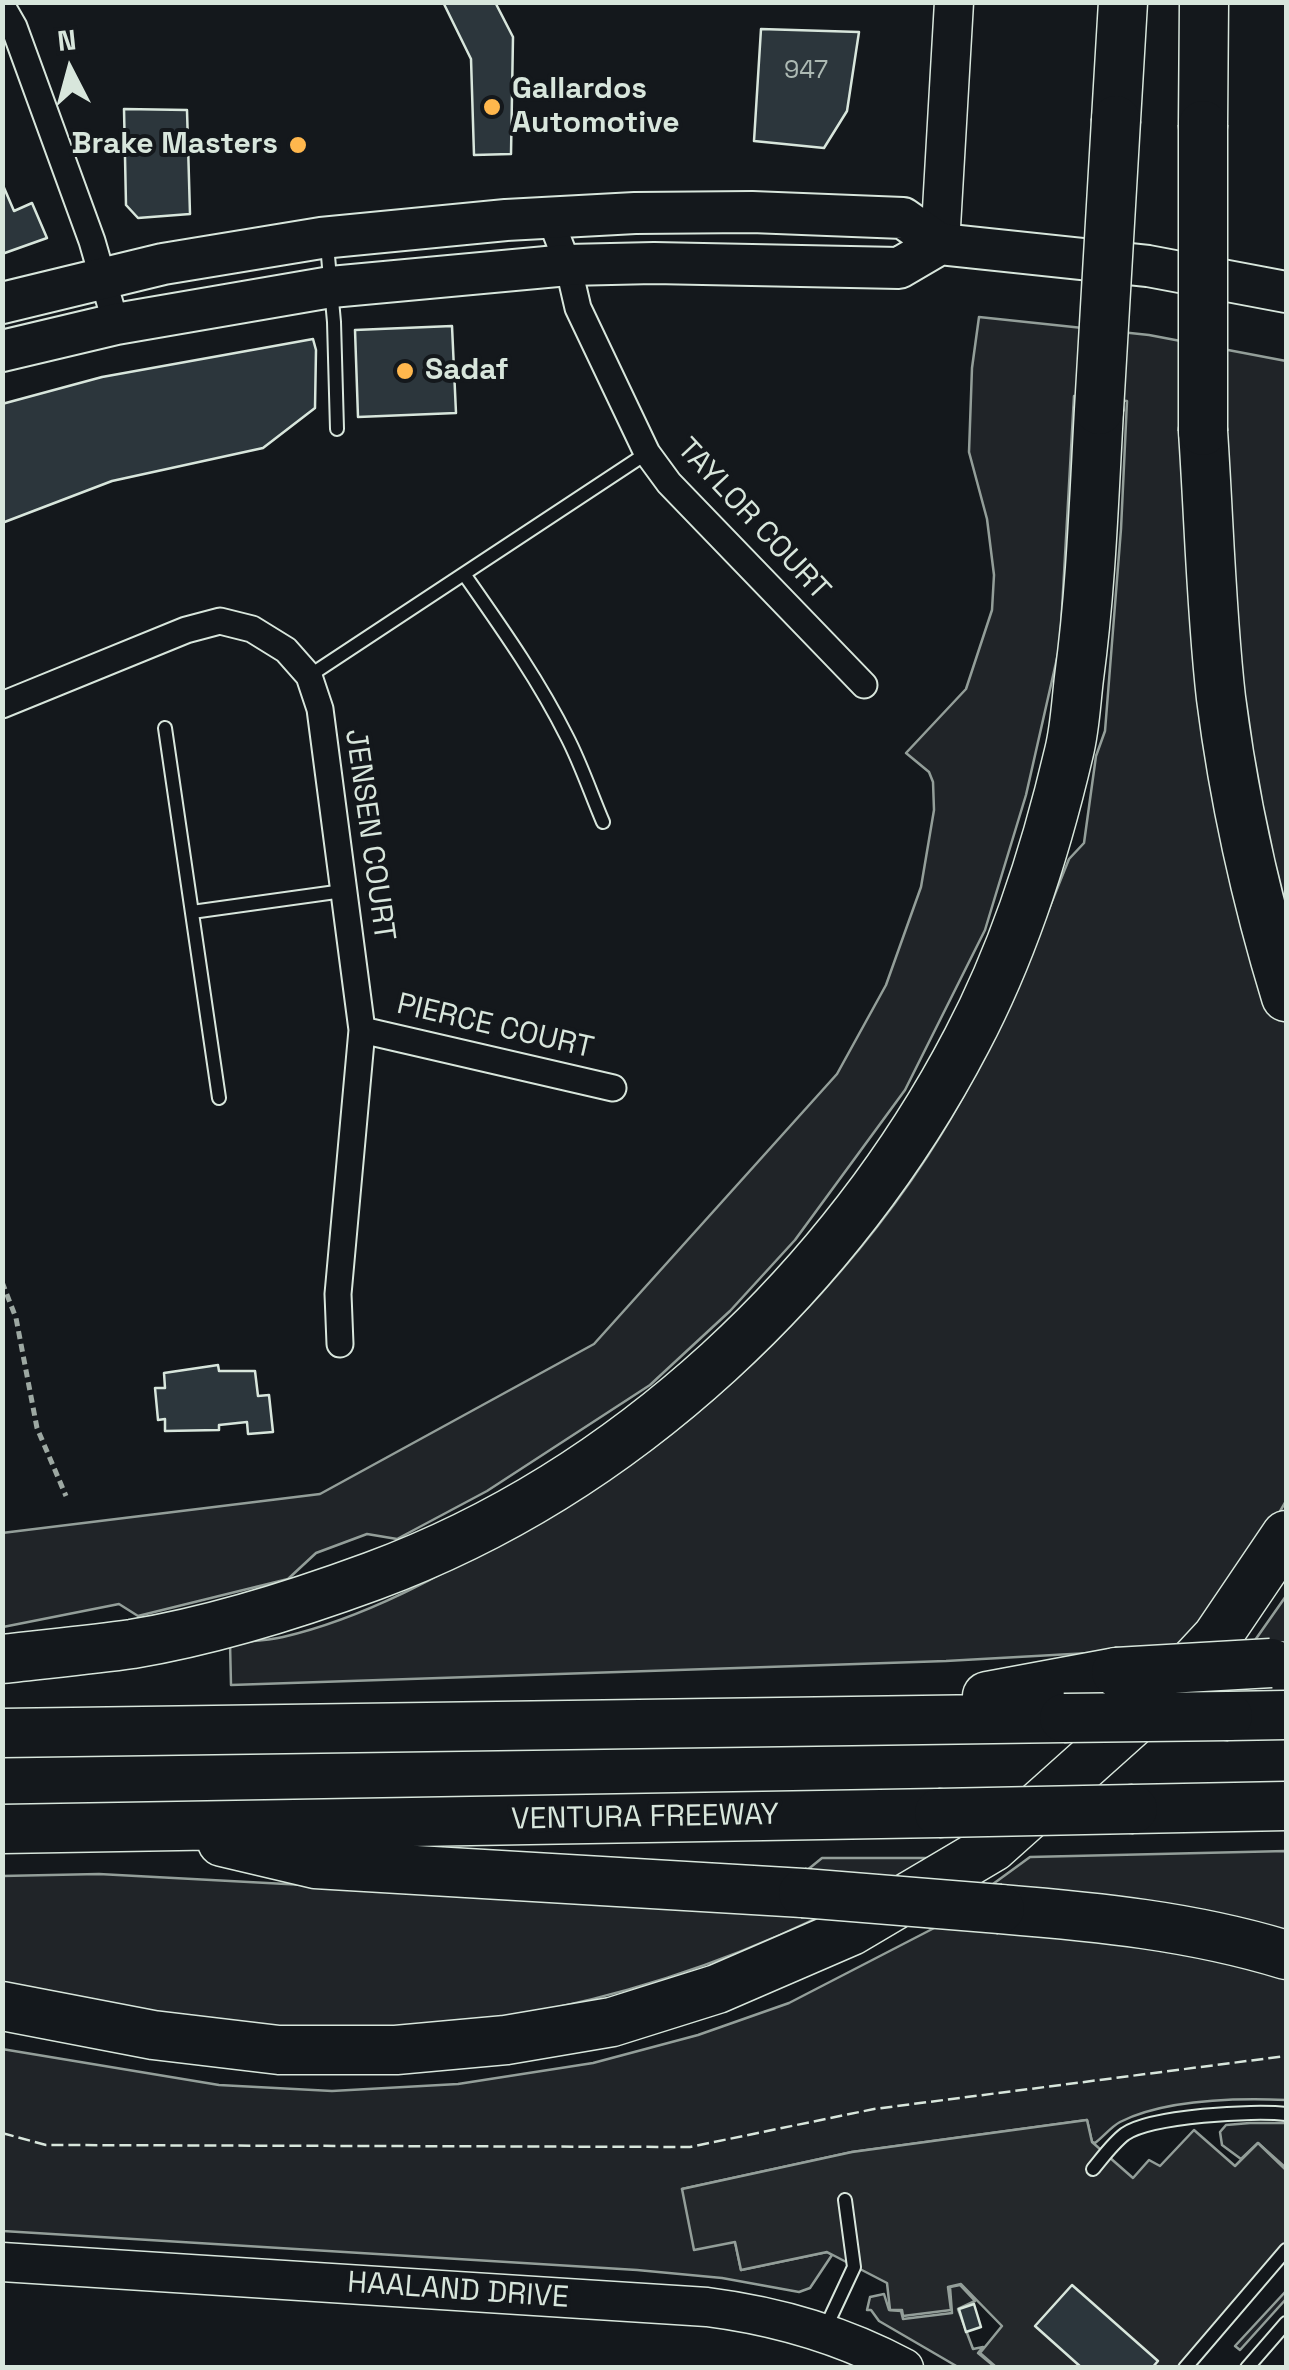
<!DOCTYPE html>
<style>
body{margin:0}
#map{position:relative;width:1289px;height:2370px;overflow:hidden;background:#14181c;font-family:"Space Grotesk",sans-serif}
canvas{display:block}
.frame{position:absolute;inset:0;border:5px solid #d8e6dc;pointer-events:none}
.north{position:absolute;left:20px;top:20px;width:100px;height:100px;-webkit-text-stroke:8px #14181c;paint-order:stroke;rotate:354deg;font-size:28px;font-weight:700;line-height:40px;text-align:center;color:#d8e6dc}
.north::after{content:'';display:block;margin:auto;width:35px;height:45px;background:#d8e6dc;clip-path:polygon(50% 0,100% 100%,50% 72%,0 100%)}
</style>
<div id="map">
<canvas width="1289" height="2370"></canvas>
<div class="frame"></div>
<div class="north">N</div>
</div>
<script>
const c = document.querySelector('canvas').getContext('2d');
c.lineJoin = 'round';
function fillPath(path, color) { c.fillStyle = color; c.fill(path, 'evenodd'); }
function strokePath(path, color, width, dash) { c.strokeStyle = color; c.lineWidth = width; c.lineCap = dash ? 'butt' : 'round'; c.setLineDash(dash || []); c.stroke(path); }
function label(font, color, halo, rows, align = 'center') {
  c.font = font + ' "Space Grotesk",sans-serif'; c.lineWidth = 8; c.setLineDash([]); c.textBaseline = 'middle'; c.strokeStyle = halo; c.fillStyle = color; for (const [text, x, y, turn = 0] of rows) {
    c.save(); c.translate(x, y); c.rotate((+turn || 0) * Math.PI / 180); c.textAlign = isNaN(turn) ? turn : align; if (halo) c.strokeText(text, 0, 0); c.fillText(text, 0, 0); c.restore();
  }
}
const green = new Path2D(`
 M979,317L1149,335L1286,361V1501L1253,1558L1179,1648L946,1661L231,1685L230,1643C247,1641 266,1641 283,1637C365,1618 444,1574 516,1532C551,1512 588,1494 621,1471C743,1387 865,1259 942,1133C995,1047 1032,952 1069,859L1084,843L1096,756L1105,731L1121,529L1127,401L1074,396L1060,645L1026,795L985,930L905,1090L795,1240L730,1311L650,1385L487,1491L397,1539L367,1534L316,1553L288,1579L138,1616L119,1604L3,1627L2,1533L320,1494L594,1344L837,1074L886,985L921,887L934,810L933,782L929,772L906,753L966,689L992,610L994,575L987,519L969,452L972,368Z
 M1286,1596V1642L1253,1643Z
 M1286,1851V1941L982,1892L1030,1857Z
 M822,1858H929C740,1971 524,2039 302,2029C201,2024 102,2002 3,1984L2,1876L99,1874L454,1893L795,1880Z
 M940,1925L1110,1938L1286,1975V2100C1236,2098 1166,2099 1120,2122C1111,2127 1104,2136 1095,2143L1092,2142L1087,2120L852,2152L682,2189L735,2242L741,2270L827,2252L832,2255L810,2288L799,2292L722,2278L637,2270L3,2231L2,2049L219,2085L332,2091L458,2084L593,2063L698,2035L789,2003Z
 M1250,2123H1286V2168L1258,2143L1241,2159L1222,2145L1220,2132L1226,2125Z
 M960,2285L975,2301L958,2309L973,2349L983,2347L978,2353L995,2367H958L879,2321L871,2310H867L870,2297L884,2294L889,2310L901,2311L903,2319L952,2313L950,2287Z
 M1286,2291V2299L1240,2350L1235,2346Z`);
const parking = new Path2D(`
 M1087,2120L1092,2142L1133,2178L1149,2160L1160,2166L1194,2130L1235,2166L1258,2143L1286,2170V2246L1178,2367H996L980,2353L1002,2326L961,2284L948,2287L951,2310L903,2316L902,2310H890L887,2283L827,2252L741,2270L735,2242L694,2250L682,2189L852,2152Z`);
const building = new Path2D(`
 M443,2H495L513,37L511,154L474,155L471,59Z
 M761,29L859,32L847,111L824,148L754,141Z
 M124,109L187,110L190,214L138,218L126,205Z
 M2,183L14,211L32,203L47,238L2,254Z
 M452,326L456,413L358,417L355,330Z
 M313,339L316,350L315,408L263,448L112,481L2,523V404L102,377Z
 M218,1365L219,1371H255L258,1396L269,1395L273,1432L248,1434L247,1422L219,1425V1430L165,1431V1419L158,1420L155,1388H165L164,1373Z
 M1072,2285L1158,2361L1152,2368H1082L1035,2326Z
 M974,2304L981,2327L966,2332L959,2309Z`);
const path = new Path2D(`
 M2,1282L16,1318L37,1428L66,1496`);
const lane = new Path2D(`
 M327,245L334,322L337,429
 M464,574C501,627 538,679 567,737C581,764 591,794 603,822
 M309,676L647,453
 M165,728L219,1098
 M192,912L343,891
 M1093,2169C1103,2157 1113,2143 1125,2134C1151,2116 1254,2110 1286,2114
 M825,2329L854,2267L845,2200
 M1185,2368L1286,2250
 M1247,2368L1286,2323`);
const street = new Path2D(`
 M2,6L14,27L92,241L116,324
 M550,218L568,265L578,308L647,453L669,483L864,685
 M2,705L186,630L220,621L252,629L286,650L309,676L320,709L362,1030L338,1294L340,1344
 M362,1030L613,1088`);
const secondary = new Path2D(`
 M940,244L954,2
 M2,2262L707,2307C777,2316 841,2334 904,2368`);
const primary = new Path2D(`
 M2,303L163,264L321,238L506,220L635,213L752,212L903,218L940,244L1148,266L1286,292
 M2,351L116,324L331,287L568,265L654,263L899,268L940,244`);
const highway = new Path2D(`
 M1116,120L1123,2
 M1203,125L1204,2
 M1203,431C1209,520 1211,610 1221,698C1234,800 1256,899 1286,997
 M2,1659C45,1654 89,1650 132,1644C211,1631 297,1604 373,1576C627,1482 843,1278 967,1040C1014,951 1046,850 1069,752C1075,728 1076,703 1079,678C1091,589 1094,500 1099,410
 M987,1696L1116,1672
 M1228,1716L1286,1715
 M2,1733L1064,1718
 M1133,1809L1286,1806
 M2,1829L939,1813
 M222,1842L315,1864L803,1893
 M1000,1909C1097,1917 1192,1926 1286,1955
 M2,2006L153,2035L279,2050H396L506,2040L612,2022L717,1989L851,1931L993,1847L1165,1693L1217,1637L1286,1535`);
const highwayBridge = new Path2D(`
 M1203,125V431
 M1099,410L1116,120
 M1116,1672L1271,1663
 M1064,1718L1228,1716
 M939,1813L1133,1809
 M803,1893L1000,1909`);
const fence = new Path2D(`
 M2,2133L46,2145L690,2147L874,2109L1286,2056`);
const markers = [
 [492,107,10,"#ffb74d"],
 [298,145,10,"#ffb74d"],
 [405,371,10,"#ffb74d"]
];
const numberNames = [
 ["947",806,71]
];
const poiNames = [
 ["Gallardos",512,90],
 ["Automotive",512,124],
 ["Brake Masters",278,145,"right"],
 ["Sadaf",425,371]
];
const streetNames = [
 ["TAYLOR COURT",753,520,47],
 ["JENSEN COURT",369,835,82],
 ["PIERCE COURT",495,1027,13],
 ["VENTURA FREEWAY",645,1818,-1],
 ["HAALAND DRIVE",458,2291,4]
];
fillPath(green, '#202428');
strokePath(green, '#939e99', 2.5);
fillPath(parking, '#24282b');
strokePath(parking, '#939e99', 2.5);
fillPath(building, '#2c363c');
strokePath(building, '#d8e6dc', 2.5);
strokePath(lane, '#d8e6dc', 16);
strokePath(street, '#d8e6dc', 29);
strokePath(secondary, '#d8e6dc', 41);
strokePath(primary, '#d8e6dc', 44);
strokePath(highway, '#d8e6dc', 51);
strokePath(path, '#9da8a2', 5, [8, 5]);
strokePath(lane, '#14181c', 12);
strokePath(street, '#14181c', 25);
strokePath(secondary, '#14181c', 38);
strokePath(primary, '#14181c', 40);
strokePath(highway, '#14181c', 48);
strokePath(highwayBridge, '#d8e6dc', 51, []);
strokePath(highwayBridge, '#14181c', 48);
strokePath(fence, '#d8e6dc', 2.5, [12, 5]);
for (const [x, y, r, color] of markers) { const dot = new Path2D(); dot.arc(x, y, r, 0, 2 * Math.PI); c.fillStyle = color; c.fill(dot); strokePath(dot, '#14181c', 4); }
label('25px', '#adbab4', null, numberNames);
label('bold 30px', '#d8e6dc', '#14181c', poiNames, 'left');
label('30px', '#d8e6dc', '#14181c', streetNames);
</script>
